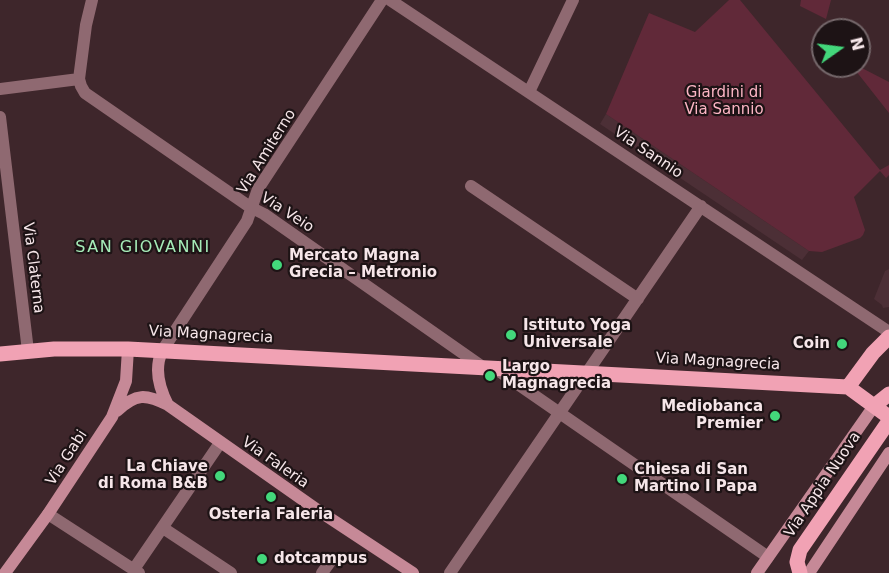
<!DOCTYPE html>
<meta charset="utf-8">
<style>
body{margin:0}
#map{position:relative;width:889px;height:573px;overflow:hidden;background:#3e262b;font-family:"DejaVu Sans",sans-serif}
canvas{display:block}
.north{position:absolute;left:811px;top:18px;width:60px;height:60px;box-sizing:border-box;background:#1d1315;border:2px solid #74676a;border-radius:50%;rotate:76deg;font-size:16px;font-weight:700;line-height:24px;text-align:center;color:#f6e6e9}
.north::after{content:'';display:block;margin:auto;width:21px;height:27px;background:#43d77b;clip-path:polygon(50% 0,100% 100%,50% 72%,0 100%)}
</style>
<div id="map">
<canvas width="889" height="573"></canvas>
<div class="north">N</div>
</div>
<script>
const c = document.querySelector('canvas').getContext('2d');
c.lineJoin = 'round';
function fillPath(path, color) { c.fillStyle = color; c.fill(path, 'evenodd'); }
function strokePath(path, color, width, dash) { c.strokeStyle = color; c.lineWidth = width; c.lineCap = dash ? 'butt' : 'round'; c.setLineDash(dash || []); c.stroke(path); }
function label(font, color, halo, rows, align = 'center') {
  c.font = font + ' "DejaVu Sans",sans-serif'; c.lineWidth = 4.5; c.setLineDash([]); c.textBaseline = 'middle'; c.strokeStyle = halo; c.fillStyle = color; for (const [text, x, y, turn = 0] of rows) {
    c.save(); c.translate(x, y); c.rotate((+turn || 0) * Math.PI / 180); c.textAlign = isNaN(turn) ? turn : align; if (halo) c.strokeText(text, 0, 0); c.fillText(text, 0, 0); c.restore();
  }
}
const built = new Path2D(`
 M606,114L809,251L802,260L600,124Z
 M889,269V307L883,308L882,305L874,299L885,271Z`);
const green = new Path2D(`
 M729,0H740L880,170L889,165V175L886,178L880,171L854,197L865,230L863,235L860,238L822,252L809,251L606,114L649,13L695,32Z
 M801,0H831L826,19L800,6Z
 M852,66H858L889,82V113Z`);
const street = new Path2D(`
 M92,0L86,25L79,79L81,86L85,93L250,207L264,214L484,368
 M390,0L889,332
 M0,89L79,79
 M529,92L573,0
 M0,117L28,351
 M471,186L638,299
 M162,351L247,221L258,189L382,0
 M496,369L768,557
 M48,514L139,573
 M163,528L231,573
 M134,569L220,443
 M322,573L330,562
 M450,573L701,206`);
const secondary = new Path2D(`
 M162,351C154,369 159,388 168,405L316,509L413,573
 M117,411C136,393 146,394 168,405
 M5,573L48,514L112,417L126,381L128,349
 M757,573L874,406
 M809,573L889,453`);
const primary = new Path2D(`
 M0,354L54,349H128L848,387
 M848,387L873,353L889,337
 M848,387L889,417
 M874,406L889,394
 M800,573L797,562L800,550L889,421`);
const markers = [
 [277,265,6,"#43d77b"],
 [511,335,6,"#43d77b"],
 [842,344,6,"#43d77b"],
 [490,376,6,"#43d77b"],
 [775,416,6,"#43d77b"],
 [220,476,6,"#43d77b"],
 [622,479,6,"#43d77b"],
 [271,497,6,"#43d77b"],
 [262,559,6,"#43d77b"]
];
const parkNames = [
 ["Giardini di",724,93],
 ["Via Sannio",724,110]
];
const streetNames = [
 ["Via Amiterno",267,152,-58],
 ["Via Sannio",648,153,34],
 ["Via Veio",287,213,33],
 ["Via Claterna",33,268,83],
 ["Via Magnagrecia",211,335,3],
 ["Via Magnagrecia",718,362,3],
 ["Via Gabi",67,458,-57],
 ["Via Faleria",275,463,35],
 ["Via Appia Nuova",823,485,-56]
];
const poiNames = [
 ["Mercato Magna",289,256],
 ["Grecia – Metronio",289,273],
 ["Istituto Yoga",523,326],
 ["Universale",523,343],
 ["Coin",830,344,"right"],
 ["Largo",502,367],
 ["Magnagrecia",502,384],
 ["Mediobanca",763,407,"right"],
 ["Premier",763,424,"right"],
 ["La Chiave",208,467,"right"],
 ["di Roma B&B",208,484,"right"],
 ["Chiesa di San",634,470],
 ["Martino I Papa",634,487],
 ["Osteria Faleria",271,515,"center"],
 ["dotcampus",274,559]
];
const neighbourhoodNames = [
 ["SAN GIOVANNI",143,248]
];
fillPath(built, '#4c2f36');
fillPath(green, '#612939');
strokePath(street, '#8f6971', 12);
strokePath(secondary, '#c68997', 12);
strokePath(primary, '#f1a2b4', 15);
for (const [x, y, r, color] of markers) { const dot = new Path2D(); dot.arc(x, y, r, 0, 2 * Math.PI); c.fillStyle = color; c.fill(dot); strokePath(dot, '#1d1315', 2); }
label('15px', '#fcb5c4', '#1d1315', parkNames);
label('15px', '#f6e6e9', '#1d1315', streetNames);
label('bold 15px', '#f6e6e9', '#1d1315', poiNames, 'left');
c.letterSpacing = '1.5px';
label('16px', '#a6ecb8', '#1d1315', neighbourhoodNames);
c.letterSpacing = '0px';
</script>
